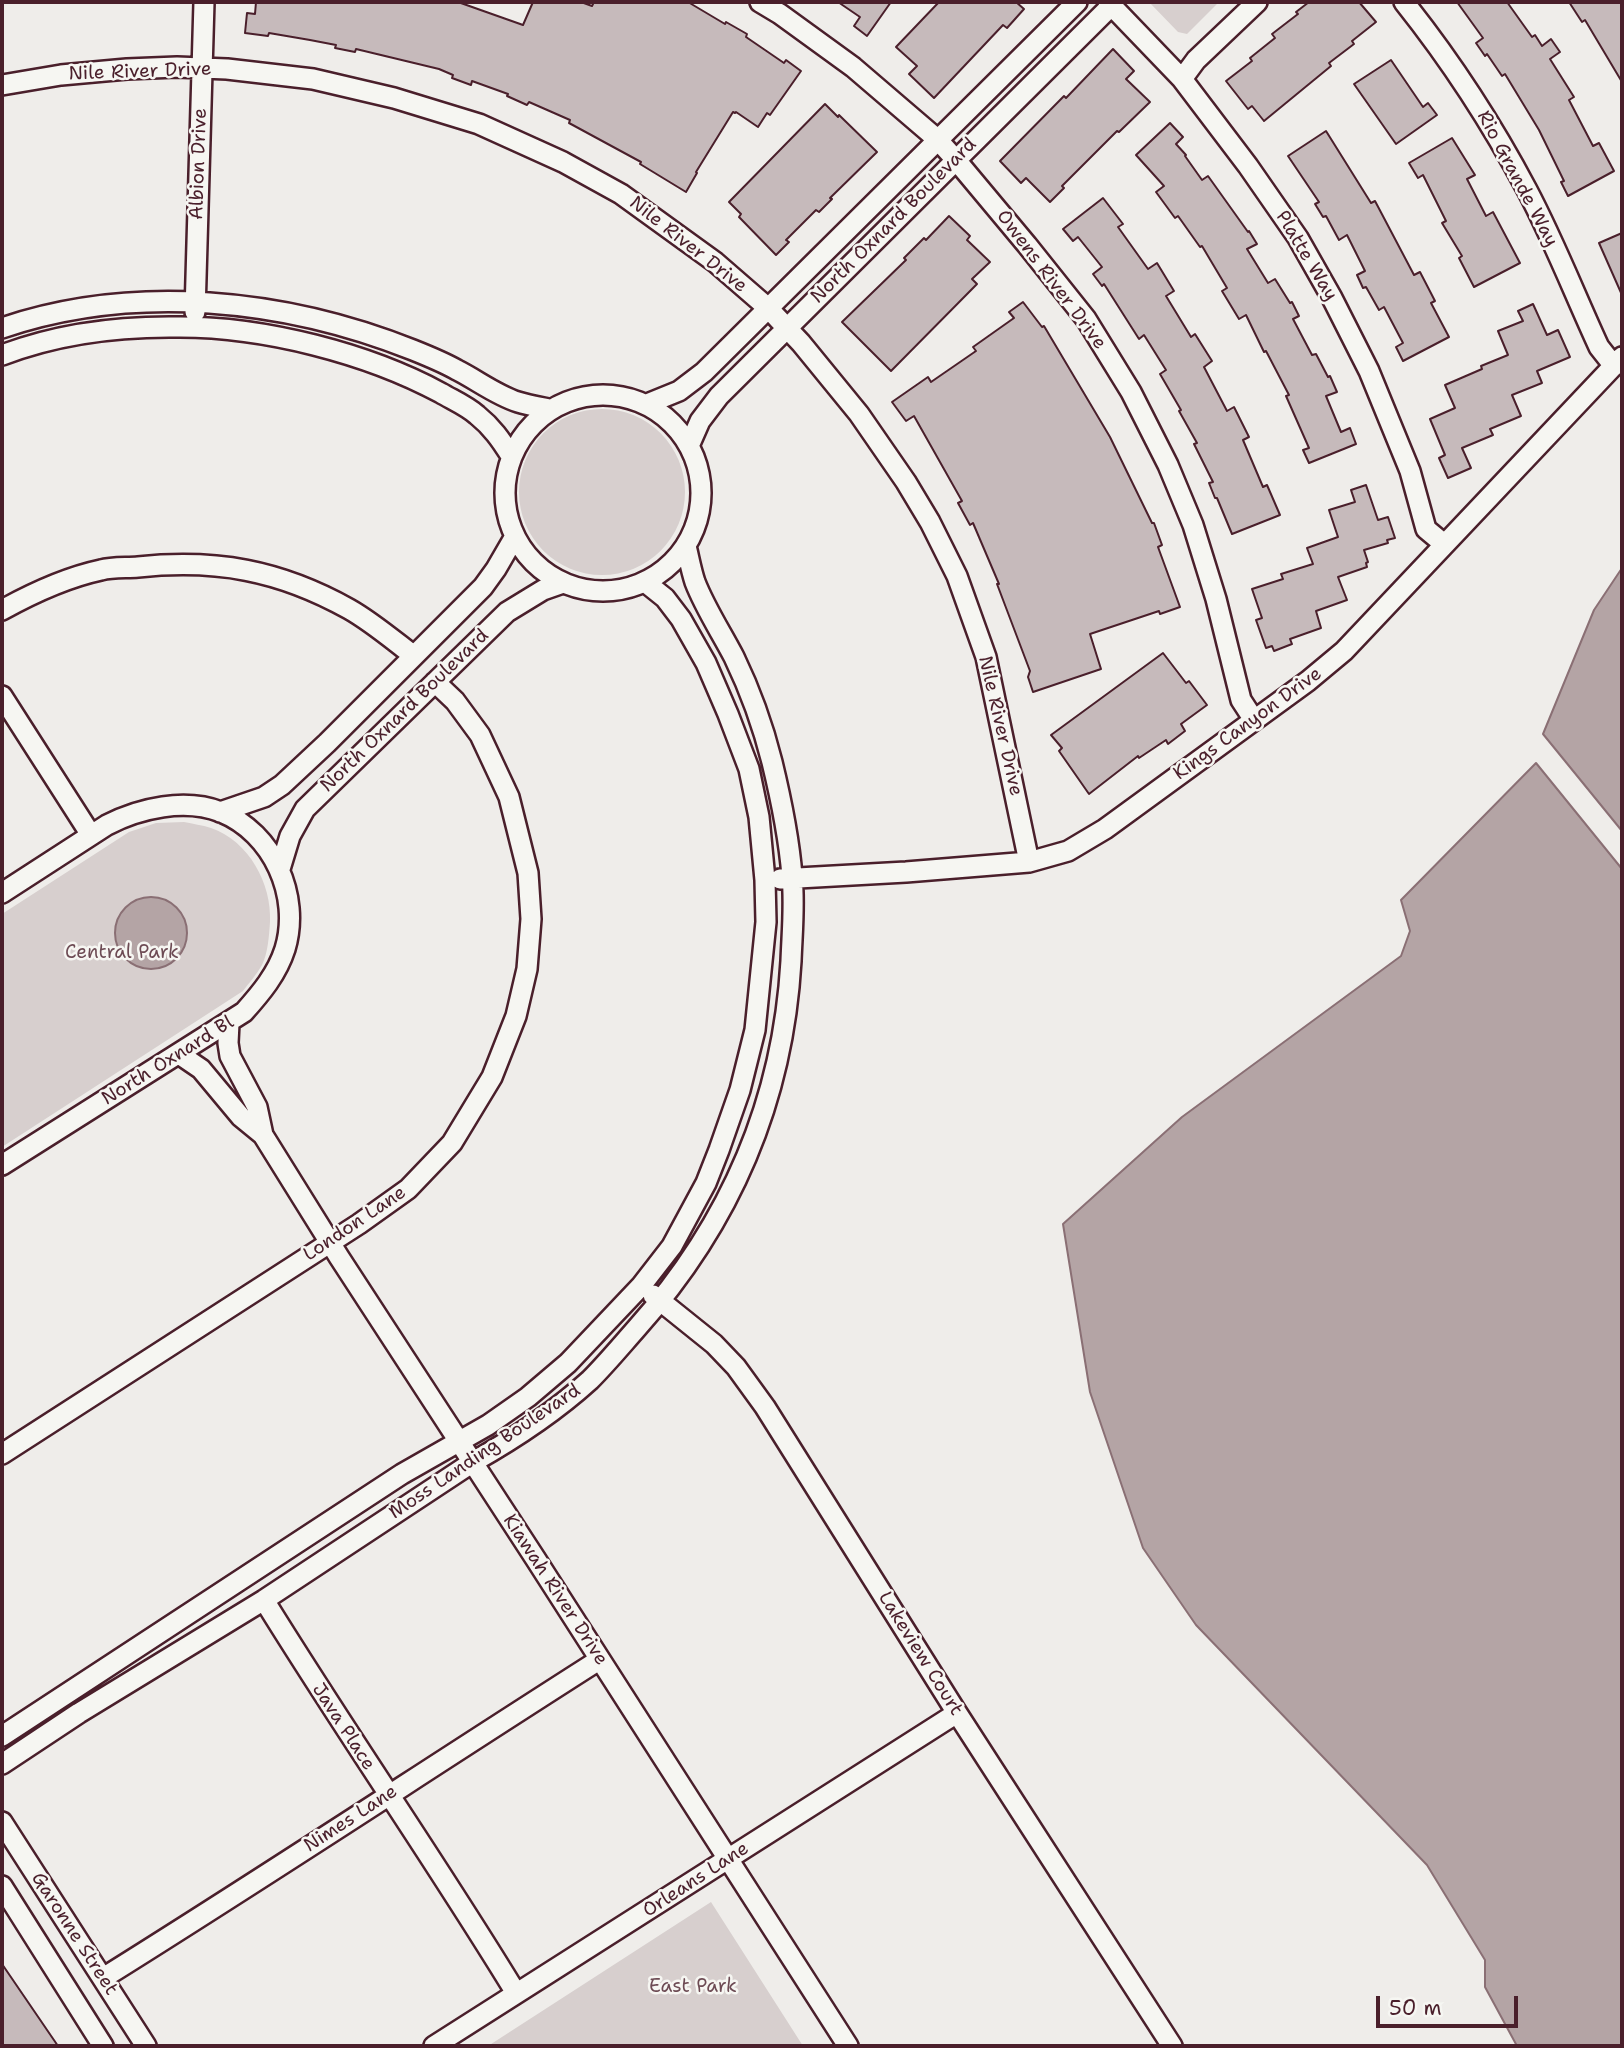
<!DOCTYPE html>
<style>
body{margin:0}
#map{position:relative;width:1624px;height:2048px;overflow:hidden;background:#efedea;font-family:"Shantell Sans",sans-serif}
canvas{display:block}
.frame{position:absolute;inset:0;border:4px solid #4a1f2b;pointer-events:none}
.scale{position:absolute;left:1376px;top:1996px;width:142px;height:32px;box-sizing:border-box;border:4px solid #4a1f2b;border-top:0;padding-left:9px;font-size:21px;line-height:24px;white-space:nowrap;color:#4a1f2b;-webkit-text-stroke:5px #f6f6f2;paint-order:stroke}
</style>
<div id="map">
<canvas width="1624" height="2048"></canvas>
<div class="frame"></div>
<div class="scale">50 m</div>
</div>
<script>
const c = document.querySelector('canvas').getContext('2d');
c.lineJoin = 'round';
function fillPath(path, color) { c.fillStyle = color; c.fill(path, 'evenodd'); }
function strokePath(path, color, width, dash) { c.strokeStyle = color; c.lineWidth = width; c.lineCap = dash ? 'butt' : 'round'; c.setLineDash(dash || []); c.stroke(path); }
function label(font, color, halo, rows, align = 'center') {
  c.font = font + ' "Shantell Sans",sans-serif'; c.lineWidth = 5; c.setLineDash([]); c.textBaseline = 'middle'; c.strokeStyle = halo; c.fillStyle = color; for (const [text, x, y, turn = 0] of rows) {
    c.save(); c.translate(x, y); c.rotate((+turn || 0) * Math.PI / 180); c.textAlign = isNaN(turn) ? turn : align; if (halo) c.strokeText(text, 0, 0); c.fillText(text, 0, 0); c.restore();
  }
}
const green = new Path2D(`
 M1149,2H1219L1187,34L1178,32Z
 M519 492a83 83 0 1 1 166 0a83 83 0 1 1-166 0Z
 M184,822C193,824 202,825 211,828C249,841 272,884 270,922C269,936 268,953 262,965C257,974 249,983 243,991L2,1147V914L129,832L156,823Z
 M711,1902L803,2046H488Z`);
const water = new Path2D(`
 M1622,568V831L1543,734L1594,610Z
 M1536,763L1622,869V2046H1517L1485,1987V1960L1427,1865L1196,1625L1143,1548L1090,1392L1063,1224L1182,1117L1401,956L1410,931L1401,900Z
 M115 933a36 36 0 1 1 72 0a36 36 0 1 1-72 0Z`);
const building = new Path2D(`
 M256,2H458L523,25L533,2H581L592,6L594,2H688L725,24L726,22L747,34L746,37L784,63L786,60L801,71L770,115L767,113L758,127L736,112L735,113L733,112L696,172L697,173L686,192L640,164L641,162L569,123L570,120L529,102L527,105L507,96L508,94L472,81L471,85L452,78L453,75L439,69L356,49L355,52L335,48L336,45L310,40L269,33L268,36L245,33L247,13L255,14Z
 M838,2H891L867,36L854,26L860,17Z
 M939,2H1016L1024,9L1007,28L1003,25L934,98L909,74L917,66L896,47Z
 M1309,2H1359L1376,22L1352,41L1354,44L1329,63L1331,66L1264,121L1252,106L1248,109L1226,81L1252,61L1250,58L1275,38L1272,34L1298,14L1296,12Z
 M1457,2H1507L1532,37L1535,35L1542,46L1551,39L1560,52L1550,59L1574,97L1569,100L1593,146L1599,143L1614,171L1568,196L1561,182L1564,181L1539,130L1505,74L1502,76L1487,54L1485,56L1476,43L1483,38Z
 M1569,2H1622V82L1585,20L1582,22Z
 M1113,49L1134,71L1126,79L1150,102L1119,132L1117,131L1062,186L1064,188L1050,202L1026,178L1021,183L1000,161L1064,96L1066,98Z
 M1391,60L1423,107L1428,103L1437,115L1396,144L1354,84Z
 M825,104L838,117L839,115L877,152L830,198L832,199L819,212L816,210L786,240L789,242L776,255L739,217L741,214L729,202Z
 M1170,123L1183,137L1176,144L1186,155L1185,156L1202,180L1208,176L1248,232L1249,231L1257,244L1247,249L1268,283L1275,279L1290,303L1292,302L1299,316L1293,319L1312,355L1316,354L1328,377L1330,376L1337,392L1326,396L1341,432L1350,428L1356,444L1309,463L1303,450L1309,448L1286,396L1289,395L1266,351L1264,352L1246,315L1239,319L1222,291L1227,288L1202,246L1200,247L1178,216L1175,218L1156,192L1164,186L1136,155Z
 M1326,131L1371,203L1375,201L1414,275L1420,272L1435,301L1431,303L1449,337L1403,361L1396,347L1403,343L1384,307L1379,310L1366,287L1363,288L1357,275L1365,271L1347,235L1339,240L1326,216L1323,217L1315,204L1319,202L1288,156Z
 M1452,138L1475,175L1467,179L1486,216L1493,212L1520,263L1474,287L1459,258L1462,256L1442,223L1446,221L1423,175L1418,178L1409,163Z
 M1103,198L1123,224L1118,227L1148,269L1157,263L1174,291L1166,296L1191,337L1195,334L1212,361L1204,367L1227,411L1234,407L1249,437L1243,440L1263,487L1267,485L1280,515L1232,534L1217,498H1215L1209,483L1213,482L1194,444L1197,443L1179,411L1181,410L1160,374L1166,370L1144,335L1139,339L1104,284L1102,286L1093,274L1102,267L1078,237L1073,241L1063,229Z
 M949,216L970,236L967,240L990,262L972,279L977,284L891,371L842,322L906,260L904,258L924,238L926,240Z
 M1622,233V295L1599,243Z
 M1023,302L1042,327L1044,326L1110,437L1152,523H1154L1162,545L1158,547L1180,607L1160,614L1159,611L1090,634L1101,669L1033,692L1028,677L1030,671L997,584H999L973,523L970,525L958,503L962,501L914,416L906,421L892,402L928,377L931,382L976,351L973,347L1014,318L1009,312Z
 M1533,304L1547,335L1558,330L1570,357L1537,371L1542,383L1512,395L1521,416L1490,429L1493,435L1462,448L1471,468L1448,478L1439,458L1445,455L1430,419L1455,408L1445,385L1482,369L1481,366L1508,355L1498,331L1523,321L1518,311Z
 M1366,485L1378,520L1388,517L1395,538L1387,540L1388,543L1364,550L1368,562L1366,563L1367,567L1338,577L1347,600L1316,611L1321,628L1290,639L1292,644L1274,651L1272,646L1266,648L1256,620L1262,618L1252,589L1283,579L1281,574L1313,564L1307,548L1338,537L1329,510L1355,502L1351,490Z
 M1163,653L1186,683L1189,681L1207,705L1181,724L1185,731L1168,744L1166,740L1139,758L1138,756L1089,794L1059,751L1062,748L1051,735Z
 M2,1964L58,2046H2Z`);
const minor = new Path2D(`
 M760,2L780,14L853,67L937,139L956,160L1027,245L1086,319L1131,392L1168,465L1193,525L1216,599L1241,700L1254,720
 M1108,2L1182,79L1248,166L1298,238L1332,298L1369,371L1410,471L1426,529L1444,544
 M1404,2C1451,61 1492,124 1527,190C1554,241 1575,295 1599,347L1614,366
 M1182,79L1196,60L1257,2
 M2,85L61,75L127,69L177,67L227,69L313,79L394,98L479,124L563,162L621,194L715,262L768,308L801,343L859,414L906,482L930,522L957,576L986,657L1029,862
 M195,312L204,2
 M2,328C135,283 285,299 413,350C428,356 443,362 457,370C477,380 496,395 518,402C528,405 539,407 549,409
 M2,355C57,334 121,326 180,327C264,327 367,353 441,393C453,400 467,406 477,415C492,427 501,440 511,456
 M505 493a98 98 0 1 1 196 0a98 98 0 1 1-196 0Z
 M647,404L679,391L704,372L1077,2
 M689,446L700,421L719,396L1112,5
 M2,610C31,594 68,577 101,570C112,567 126,568 138,567C216,559 279,570 349,609C372,622 393,640 414,656
 M2,696L91,835
 M220,812L264,797L282,785L327,743L483,587L496,569L514,538
 M280,869L290,836L305,809L507,612L543,590L563,583
 M780,879L906,872L1029,862L1068,851L1105,829L1308,681L1344,651L1622,357
 M2,893L107,825C140,808 185,798 221,812C273,833 301,896 285,949C277,974 261,993 244,1012L2,1165
 M229,1023L228,1043L230,1056L257,1107L263,1135L339,1257L535,1558L848,2046
 M179,1054L201,1069L241,1117L263,1135
 M653,1295L714,1344L736,1367L765,1407L957,1713L1172,2046
 M2,1454L359,1224L408,1189L452,1143L492,1077L516,1016L527,969L531,919L528,873L509,797L480,735L455,701L435,682
 M264,1600C346,1733 435,1860 516,1993
 M2,1736L402,1474L488,1425L528,1397L568,1363L641,1286L672,1246L706,1183L719,1150L740,1090L755,1030L766,922L765,880L759,817L749,769L728,714L706,663L681,619L665,598L645,582
 M2,1764L79,1713L264,1600L473,1462C512,1440 557,1410 590,1380C606,1364 621,1346 636,1329C730,1224 783,1102 791,961C792,933 795,904 792,876C789,838 781,799 772,762C763,726 750,690 734,657C721,632 705,608 695,582C691,570 689,558 686,546
 M2,1822L146,2046
 M2,1886L103,2046
 M103,1978C270,1874 434,1765 599,1660
 M434,2046L957,1713`);
const streetNames = [
 ["Nile River Drive",140,72,-2],
 ["Albion Drive",199,164,-88],
 ["Rio Grande Way",1517,179,62],
 ["North Oxnard Boulevard",894,221,-45],
 ["Nile River Drive",688,245,38],
 ["Platte Way",1306,256,59],
 ["Owens River Drive",1051,280,53],
 ["North Oxnard Boulevard",405,711,-44],
 ["Kings Canyon Drive",1248,724,-36],
 ["Nile River Drive",1000,726,77],
 ["North Oxnard Bl",168,1061,-32],
 ["London Lane",355,1224,-34],
 ["Moss Landing Boulevard",485,1452,-34],
 ["Kiawah River Drive",555,1590,57],
 ["Lakeview Court",920,1654,58],
 ["Java Place",343,1727,57],
 ["Nimes Lane",351,1819,-33],
 ["Orleans Lane",696,1880,-33],
 ["Garonne Street",74,1934,57]
];
const parkNames = [
 ["Central Park",122,953],
 ["East Park",693,1987]
];
fillPath(green, '#d7cfce');
fillPath(water, '#b4a4a5');
strokePath(water, '#8a6f74', 2);
fillPath(building, '#c6babb');
strokePath(building, '#4a1f2b', 2);
strokePath(minor, '#4a1f2b', 24);
strokePath(minor, '#f6f6f2', 19);
label('19px', '#4a1f2b', '#f6f6f2', streetNames);
label('19px', '#6d4b54', '#f6f6f2', parkNames);
</script>
